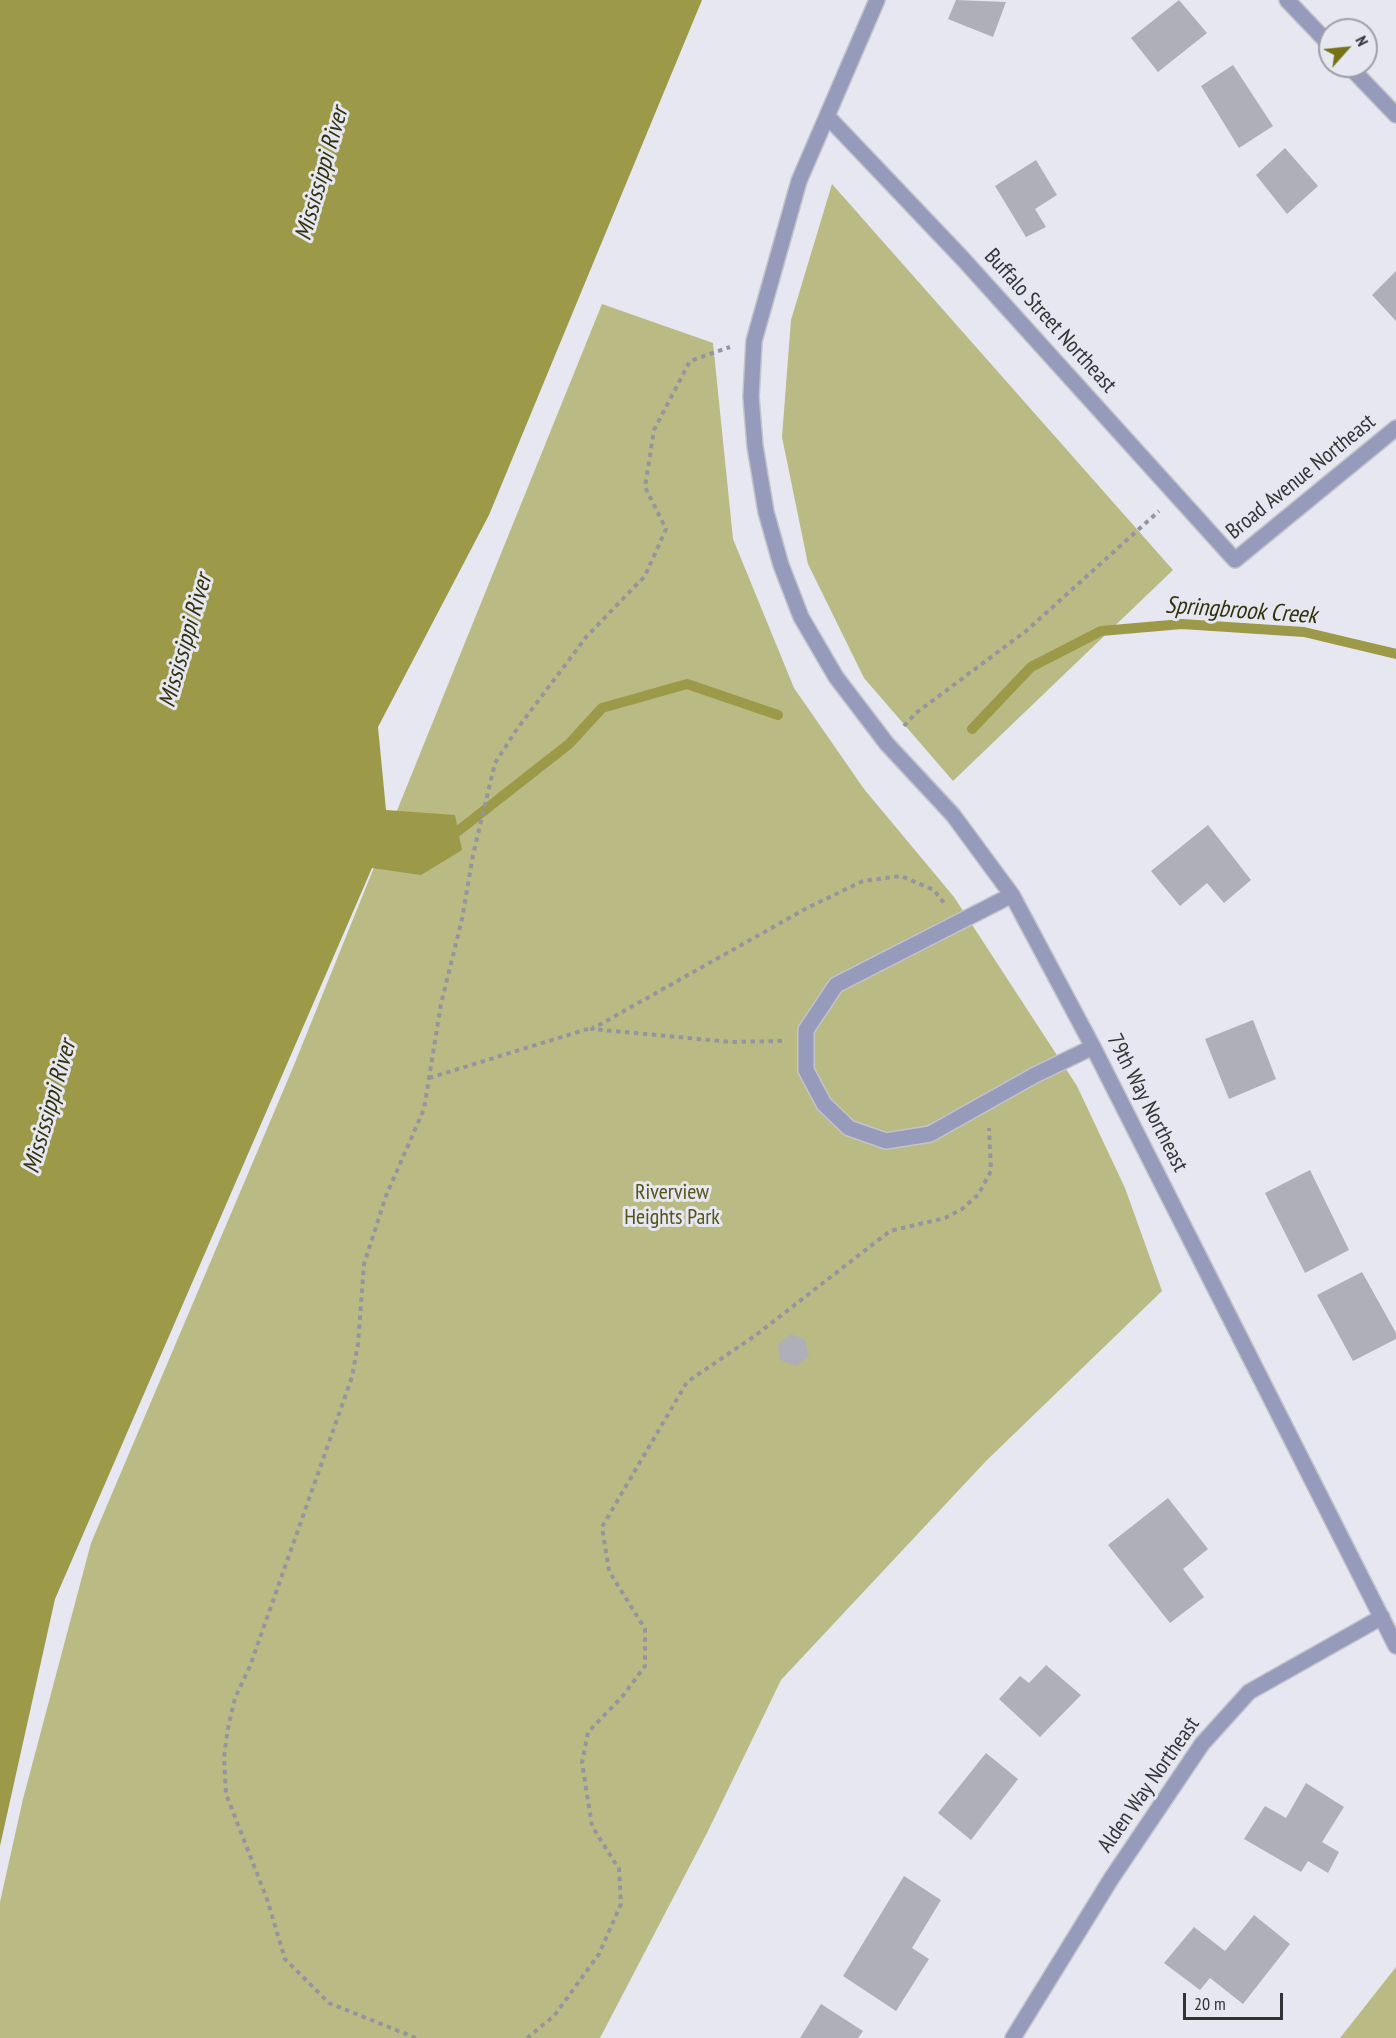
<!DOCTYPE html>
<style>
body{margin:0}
#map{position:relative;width:1396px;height:2038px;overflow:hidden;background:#e6e7f0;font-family:"PT Sans Narrow",sans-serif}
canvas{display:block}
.north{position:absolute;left:1318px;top:18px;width:60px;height:60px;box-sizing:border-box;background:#e6e7f0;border:2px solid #9e9fa6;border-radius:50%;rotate:63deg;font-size:16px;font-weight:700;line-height:24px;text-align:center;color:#323336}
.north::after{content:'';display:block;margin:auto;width:21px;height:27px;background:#767216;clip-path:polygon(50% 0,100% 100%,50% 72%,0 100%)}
.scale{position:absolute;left:1183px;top:1993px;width:100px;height:27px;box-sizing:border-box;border:3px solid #323336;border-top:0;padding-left:8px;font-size:18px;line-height:21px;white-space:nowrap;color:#323336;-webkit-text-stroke:4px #e6e7f0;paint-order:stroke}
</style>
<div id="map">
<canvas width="1396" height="2038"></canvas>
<div class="north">N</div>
<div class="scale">20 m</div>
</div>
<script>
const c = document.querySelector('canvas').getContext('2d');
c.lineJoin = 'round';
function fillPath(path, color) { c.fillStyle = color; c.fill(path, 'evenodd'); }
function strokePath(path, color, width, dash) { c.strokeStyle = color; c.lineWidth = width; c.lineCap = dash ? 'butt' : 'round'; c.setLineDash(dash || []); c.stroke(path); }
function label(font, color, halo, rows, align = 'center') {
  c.font = font + ' "PT Sans Narrow",sans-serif'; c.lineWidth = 6; c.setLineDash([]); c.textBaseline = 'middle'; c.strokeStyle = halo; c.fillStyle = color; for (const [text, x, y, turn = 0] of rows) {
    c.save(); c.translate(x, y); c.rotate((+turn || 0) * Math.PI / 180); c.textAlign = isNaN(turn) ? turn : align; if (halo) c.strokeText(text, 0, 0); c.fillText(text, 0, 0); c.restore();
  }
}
const green = new Path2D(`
 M832,184L1173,570L953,781L864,678L808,564L782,437L791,320Z
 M602,304L713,343L733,539L794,688L864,789L954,897L1077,1086L1125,1188L1162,1291L986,1461L781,1680L707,1833L600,2038H0V1902L23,1799L91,1543L292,1070Z
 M1396,1967V2038H1340Z`);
const water = new Path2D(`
 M0,0H702L489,515L378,727L386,810L455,815L462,850L421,875L372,868L55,1599L0,1846Z`);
const stream = new Path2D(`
 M972,729L1031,667L1101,631L1182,624L1304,632L1396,654
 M444,833L458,831L569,744L602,708L687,684L778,715`);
const building = new Path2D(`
 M956,0L1006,2L993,37L948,19Z
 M1179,0L1207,33L1158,72L1131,38Z
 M1233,65L1273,126L1239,148L1201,86Z
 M1285,148L1318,186L1287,214L1256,175Z
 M1036,160L1057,195L1035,209L1046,227L1026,237L995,186Z
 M1396,271V321L1372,295Z
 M1208,825L1251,880L1224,903L1207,883L1180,906L1151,871Z
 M1253,1020L1276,1079L1229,1099L1205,1039Z
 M1310,1170L1349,1250L1305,1273L1265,1193Z
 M1362,1272L1396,1333V1339L1353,1361L1317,1295Z
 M791,1334L805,1340L809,1356L796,1366L780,1360L778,1344Z
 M1168,1498L1208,1549L1183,1569L1204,1597L1170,1623L1108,1545Z
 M1046,1665L1081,1695L1040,1737L999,1699L1020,1676L1029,1683Z
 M986,1753L1018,1779L971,1840L938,1813Z
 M1306,1783L1344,1807L1322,1842L1339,1852L1328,1873L1308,1861L1301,1872L1244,1839L1265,1806L1286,1818Z
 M904,1876L941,1900L912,1948L929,1959L896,2011L843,1976Z
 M1254,1915L1290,1944L1243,2004L1210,1978L1200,1990L1164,1963L1194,1927L1225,1951Z
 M821,2004L863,2031L858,2038H800Z`);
const path = new Path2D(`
 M904,726L916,713L1026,631L1159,511
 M782,1041L731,1042L592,1029L807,908L863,881L901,876L934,890L944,903
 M429,1078L594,1027
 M416,2038L329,2003L285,1959L267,1899L226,1794L224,1757L228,1728L235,1698L250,1666L352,1377L358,1344L364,1264L386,1196L424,1109L441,1004L462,919L473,855L495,763L517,729L587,636L645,576L666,529L645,487L654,430L690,361L730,347
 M527,2038L554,2016L599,1954L621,1904L619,1869L592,1826L582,1763L588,1732L622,1697L645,1666V1629L609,1571L602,1527L687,1382L756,1335L890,1231L945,1218L962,1209L978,1195L991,1171L989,1128`);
const minor = new Path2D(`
 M877,0L799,181L754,341L751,397L755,446L766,512L781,565L801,617L836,677L887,744L953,815L1012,895L1093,1047L1396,1646
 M1287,0L1330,45
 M1349,66L1396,115
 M828,117L963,259L1235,560L1396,428
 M1012,895L836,985L806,1030V1070L824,1104L849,1128L886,1141L930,1134L1035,1075L1093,1047
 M1013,2038L1111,1879L1202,1744L1249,1692L1382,1617`);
const streetNames = [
 ["Buffalo Street Northeast",1050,321,48],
 ["Broad Avenue Northeast",1301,477,-39],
 ["79th Way Northeast",1147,1103,63],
 ["Alden Way Northeast",1149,1785,-55]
];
const parkNames = [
 ["Riverview",672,1193],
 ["Heights Park",672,1218]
];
const waterNames = [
 ["Mississippi River",322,174,-74],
 ["Springbrook Creek",1241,611,4],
 ["Mississippi River",186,641,-74],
 ["Mississippi River",50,1107,-74]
];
fillPath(green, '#baba84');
fillPath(water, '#9c9948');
strokePath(stream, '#9c9948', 10);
fillPath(building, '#aeafb8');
strokePath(minor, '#c2c3cb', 18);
strokePath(path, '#95969d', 4, [4.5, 4.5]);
strokePath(minor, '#979bbb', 15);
label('22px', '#323336', '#e6e7f0', streetNames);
label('22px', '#555316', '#e6e7f0', parkNames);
label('italic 24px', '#31300c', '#e6e7f0', waterNames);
</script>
